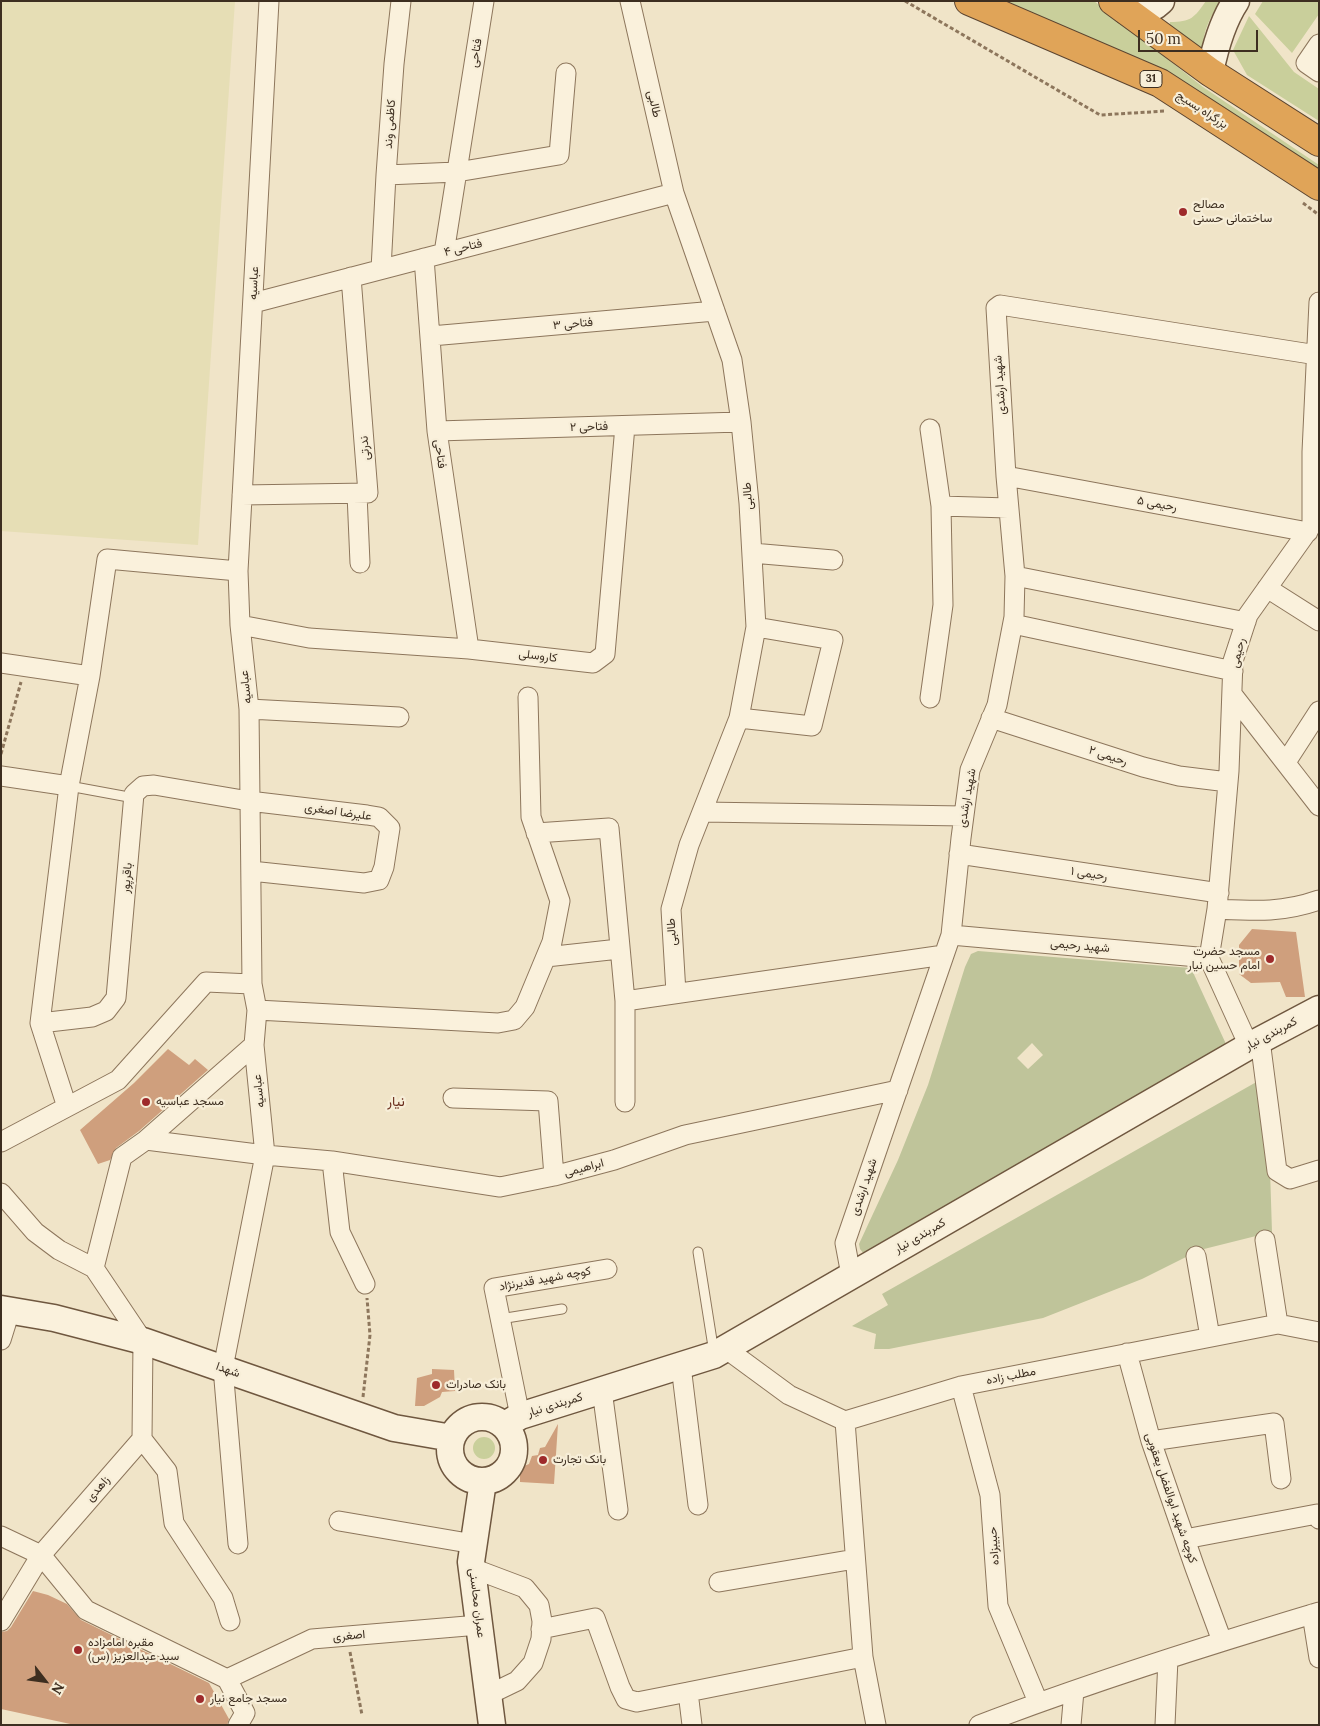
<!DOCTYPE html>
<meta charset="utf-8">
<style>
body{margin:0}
#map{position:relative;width:1320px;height:1726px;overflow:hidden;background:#f0e4c8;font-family:Lora,serif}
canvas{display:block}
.frame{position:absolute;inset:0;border:2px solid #3d2e20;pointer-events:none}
.north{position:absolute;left:20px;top:1656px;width:50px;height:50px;-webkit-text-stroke:4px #f7eed8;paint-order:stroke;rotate:120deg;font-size:14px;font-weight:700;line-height:20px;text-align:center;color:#3d2e20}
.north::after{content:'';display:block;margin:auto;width:18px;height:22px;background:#3d2e20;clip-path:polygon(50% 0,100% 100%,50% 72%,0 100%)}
.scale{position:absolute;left:1138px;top:30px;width:120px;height:22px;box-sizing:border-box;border:2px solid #3d2e20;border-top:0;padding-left:6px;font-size:15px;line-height:18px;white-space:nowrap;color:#3d2e20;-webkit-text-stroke:4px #f7eed8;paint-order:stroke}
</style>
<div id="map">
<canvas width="1320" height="1726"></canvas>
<div class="frame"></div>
<div class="north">N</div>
<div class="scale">50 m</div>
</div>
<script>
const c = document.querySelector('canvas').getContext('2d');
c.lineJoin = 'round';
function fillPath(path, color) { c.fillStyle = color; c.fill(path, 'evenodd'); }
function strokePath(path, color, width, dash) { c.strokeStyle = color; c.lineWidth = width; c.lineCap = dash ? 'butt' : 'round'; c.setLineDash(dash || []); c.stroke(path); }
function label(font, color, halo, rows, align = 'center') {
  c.font = font + ' Lora,Vazirmatn,serif'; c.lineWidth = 4.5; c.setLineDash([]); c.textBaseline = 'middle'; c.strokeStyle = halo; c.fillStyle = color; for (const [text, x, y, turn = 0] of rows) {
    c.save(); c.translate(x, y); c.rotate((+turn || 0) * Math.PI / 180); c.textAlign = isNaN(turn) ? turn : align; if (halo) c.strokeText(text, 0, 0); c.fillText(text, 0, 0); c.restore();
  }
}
const farmland = new Path2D(`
 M1,1H235L198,545L1,531Z`);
const green = new Path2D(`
 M996,1H1094L1203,87L1319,165V174Z
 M1206,1H1221C1210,17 1202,32 1203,51L1169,27L1170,22C1191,22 1194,18 1206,1Z
 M1263,1H1319V14L1292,53L1255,14Z
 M1249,16L1294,72L1319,89V121L1247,75L1233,50Z
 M473 1448a11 11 0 1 1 22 0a11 11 0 1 1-22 0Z`);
const cemetery = new Path2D(`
 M978,951L1191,968L1226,1044L864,1254L860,1249L859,1244L898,1160L928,1085L965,967L971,954ZM1032,1043L1043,1055L1028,1069L1017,1058Z
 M1267,1076L1272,1232L1200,1250L1142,1279L1043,1318L889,1349H874L876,1334L852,1326L888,1305L882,1294Z`);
const building = new Path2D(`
 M1252,929L1296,932L1305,997H1286L1280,982L1251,983L1239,974V945Z
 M168,1049L189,1065L195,1059L208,1070L139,1131L116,1148L110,1160L98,1164L80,1130L134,1083Z
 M432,1369L454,1370L455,1391L442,1392L440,1397L424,1406H415L417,1378L432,1374Z
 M558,1424L554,1484L520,1482V1473L524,1466L529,1464L532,1456L538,1455L540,1448L545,1447Z
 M33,1591L48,1595L67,1604L81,1620L209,1683L229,1719L227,1725H75L1,1709V1632L7,1631L11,1627Z`);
const path = new Path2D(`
 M905,1L1100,115L1166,111
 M1303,203L1319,215
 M1,754L21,682
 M363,1397L370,1335L367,1298
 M350,1652L362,1715`);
const lane = new Path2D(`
 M69,786L134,798
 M698,1252L714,1353
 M500,1319L562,1309`);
const street = new Path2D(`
 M401,1L394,64L386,175L457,172L559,155L566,73
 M630,1L674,193L732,360L741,422L749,503L756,627L739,718L689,845L671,909L676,993
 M1319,44L1306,63L1319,72
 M444,253L484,1
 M424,258L437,431L469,649
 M381,269L386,175
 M253,303L674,193
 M431,336L715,311
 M437,431L741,422
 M1006,476L1308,532
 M357,494L360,563
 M242,495L368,493L351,277
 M941,506L1008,508
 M752,553L833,560
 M1015,576L1246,622
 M1267,588L1319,621
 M1013,624L1233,671
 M240,625L309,638L469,649L593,663L605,654L625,426
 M1,663L90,676
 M1232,694L1319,806
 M930,698L943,605L941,506L930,429
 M249,709L399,717
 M739,718L812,726L833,640L756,627
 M991,718L1143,767L1179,776L1228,782
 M1286,762L1319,711
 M1,776L69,786
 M702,812L964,816
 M536,833L609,828L625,1001
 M959,854L1219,893
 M1217,909C1255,911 1282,913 1319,900
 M951,935L1209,958
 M546,957L619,949
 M257,1010L498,1023L514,1020L525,1007L552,942L560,901L531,817L528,697
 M40,1023L92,1017L106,1011L116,998L134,794L143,786L154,785L249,801L367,815L379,817L390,828L384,867L379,880L364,883L251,871
 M1260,1040L1277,1171L1290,1179L1319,1170
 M1249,1046L1209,958L1217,909L1229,771L1233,661L1248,615L1312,525V452L1319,302
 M453,1098L548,1101L554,1176
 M625,1102V1001L944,955
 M67,1107L40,1023L69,786L90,676L107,559L238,571
 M146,1140L265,1155L332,1161L500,1187L554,1176L614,1160L685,1135L898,1090
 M1,1142L118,1080L206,982L252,984
 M332,1161L340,1232L365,1284
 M1,1193L35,1232L59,1250L94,1268
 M1265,1240L1278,1324
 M1196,1256L1210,1337
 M851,1275L845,1243L951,935L961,838L970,770L997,705L1014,617L1015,576L1006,476L996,308L1000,305L1317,355
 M1,1340L10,1311
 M725,1348L789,1395L845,1421L961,1386L1278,1324L1319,1332
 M1127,1353L1151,1441L1195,1568L1222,1641
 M681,1366L698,1505
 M961,1386L990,1495L998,1606L1038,1702
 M602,1390L618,1510
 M520,1416L494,1288L607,1269
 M142,1439L167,1471L174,1523L223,1598L230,1621
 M1151,1441L1274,1423L1281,1479
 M339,1521L474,1544
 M1,1536L41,1555L86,1610L227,1679L245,1713L238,1725
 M1185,1539L1317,1514L1319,1519
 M238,1544L223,1368L265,1155L254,1045L257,1010L252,984L249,709L240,625L238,571L269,1
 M472,1568L525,1588L539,1605L542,1621L541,1639L533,1663L517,1681L488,1695
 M719,1582L855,1559
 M1312,1614L1319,1658
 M1,1621L41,1555L142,1439L143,1341L94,1268L122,1157L146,1140L254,1045
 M541,1629L595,1618L620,1687L626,1699L637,1702L688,1692
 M863,1657L876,1725
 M227,1679L312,1639L479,1625
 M692,1725L688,1692L863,1657L845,1421
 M979,1725C1091,1682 1205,1646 1319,1612
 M1071,1725L1074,1691
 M1165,1725L1168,1659`);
const secondary = new Path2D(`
 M1126,11L1155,6L1161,1
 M1210,72C1215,48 1222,22 1236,1
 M1,1309L54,1318L143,1341L394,1428L452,1438
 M450 1449a32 32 0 1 1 64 0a32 32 0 1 1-64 0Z
 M505,1425L520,1416L714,1355L1249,1046L1319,1009
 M483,1481L471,1562L492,1725`);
const highway = new Path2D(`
 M969,1L1160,83L1319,186
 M1113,1L1210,72L1319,142`);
const markers = [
 [1183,212,5,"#9e2a2b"],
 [1270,959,5,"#9e2a2b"],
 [146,1102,5,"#9e2a2b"],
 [436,1385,5,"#9e2a2b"],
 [543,1460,5,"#9e2a2b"],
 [78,1650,5,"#9e2a2b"],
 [200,1699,5,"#9e2a2b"]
];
const shields = [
 [1151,79,22]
];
const shieldNames = [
 ["31",1151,79]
];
const streetNames = [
 ["فتاحی",476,53,-81],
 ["طالبی",654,104,77],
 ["بزرگراه بسیج",1202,110,33],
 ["کاظمی وند",390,124,-86],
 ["فتاحی ۴",463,248,-14],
 ["عباسیه",254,283,-87],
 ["فتاحی ۳",573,324,-5],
 ["شهید ارشدی",1000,385,-94],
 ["فتاحی ۲",589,427,-2],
 ["ندرتی",365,448,-95],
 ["فتاحی",440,454,82],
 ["طالبی",748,496,-95],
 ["رحیمی ۵",1157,504,10],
 ["رحیمی",1238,653,-76],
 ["کاروسلی",538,656,7],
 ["عباسیه",246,687,-96],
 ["رحیمی ۲",1108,756,18],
 ["شهید ارشدی",967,798,-80],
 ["علیرضا اصغری",338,812,8],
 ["رحیمی ۱",1089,874,9],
 ["باقرپور",127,878,-85],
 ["طالبی",672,932,-94],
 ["شهید رحیمی",1080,946,5],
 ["کمربندی نیار",1271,1034,-28],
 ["عباسیه",259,1091,-96],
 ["ابراهیمی",584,1168,-15],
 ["شهید ارشدی",864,1187,-71],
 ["کمربندی نیار",920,1236,-30],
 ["کوچه شهید قدیرنژاد",545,1279,-10],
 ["شهدا",228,1370,19],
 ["مطلب زاده",1011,1376,-11],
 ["کمربندی نیار",555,1405,-17],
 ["زاهدی",98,1489,-49],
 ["کوچه شهید ابوالفضل یعقوبی",1171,1498,71],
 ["حبیبزاده",994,1546,-94],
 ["عمران محاسنی",477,1603,83],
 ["اصغری",349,1636,-5]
];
const poiNames = [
 ["مصالح",1193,205],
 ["ساختمانی حسنی",1193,219],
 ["مسجد حضرت",1260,952,"right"],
 ["امام حسین نیار",1260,966,"right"],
 ["مسجد عباسیه",156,1102],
 ["بانک صادرات",446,1385],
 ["بانک تجارت",553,1460],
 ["مقبره امامزاده",88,1643],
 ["سید عبدالعزیز (س)",88,1657],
 ["مسجد جامع نیار",210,1699]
];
const neighbourhoodNames = [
 ["نیار",396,1102]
];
fillPath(farmland, '#e6deb5');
fillPath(green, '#c9cf9b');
fillPath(cemetery, '#bfc49a');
fillPath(building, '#cf9f7d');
strokePath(lane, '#8d765c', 11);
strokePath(street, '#8d765c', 21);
strokePath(secondary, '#6f573f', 29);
strokePath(highway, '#5b4430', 30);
strokePath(path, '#8d765c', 3, [4, 2.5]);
strokePath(lane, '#faf1dc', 9);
strokePath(street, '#faf1dc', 19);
strokePath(secondary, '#faf1dc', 26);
strokePath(highway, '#e0a458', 28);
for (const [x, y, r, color] of markers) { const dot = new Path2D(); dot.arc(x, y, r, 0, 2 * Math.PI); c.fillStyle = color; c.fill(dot); strokePath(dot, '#f7eed8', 2); }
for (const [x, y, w] of shields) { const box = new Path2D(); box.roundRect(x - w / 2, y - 8.5, w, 17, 4); c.fillStyle = '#f7eed8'; c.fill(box); strokePath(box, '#3d2e20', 1); }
label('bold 11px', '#3d2e20', null, shieldNames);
label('12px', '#3d2e20', '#f7eed8', streetNames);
label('12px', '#3d2e20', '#f7eed8', poiNames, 'left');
label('14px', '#6b2e1e', '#f7eed8', neighbourhoodNames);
</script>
